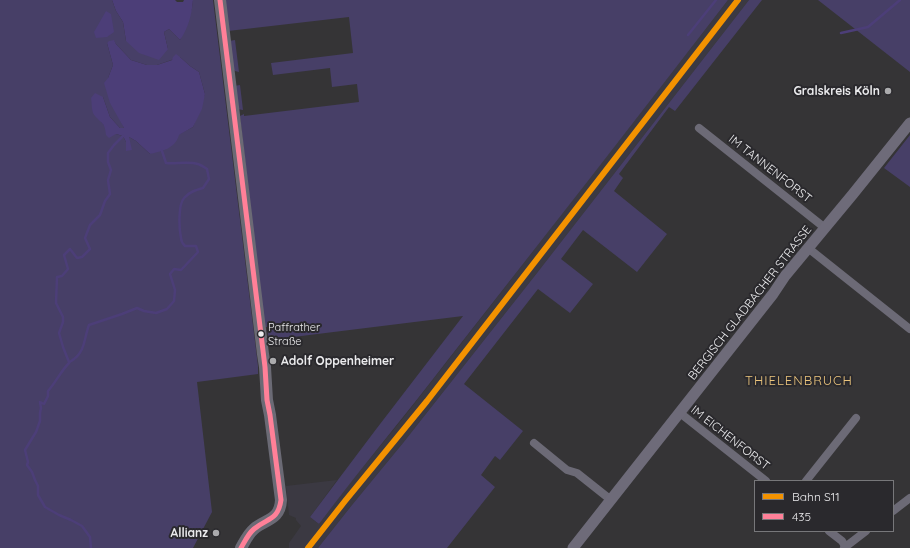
<!DOCTYPE html>
<meta charset="utf-8">
<style>
body{margin:0}
#map{position:relative;width:910px;height:548px;overflow:hidden;background:#353436;font-family:Quicksand,sans-serif}
canvas{display:block}
.legend{position:absolute;left:754px;top:480px;width:140px;height:52px;box-sizing:border-box;background:#2a292d;border:1px solid #77777a;margin:0;padding:5px 7px;list-style:none;font-size:12px;color:#ebebed}
.legend li{display:flex;align-items:center;gap:8px;height:20px}
.legend b{width:20px;border:1px solid #77777a}
</style>
<div id="map">
<canvas width="910" height="548"></canvas>
<ul class="legend">
<li><b style="height:5px;background:#f39200"></b>Bahn S11</li>
<li><b style="height:5px;background:#ff8098"></b>435</li>
</ul>
</div>
<script>
const c = document.querySelector('canvas').getContext('2d');
c.lineJoin = 'round';
function fillPath(path, color) { c.fillStyle = color; c.fill(path, 'evenodd'); }
function strokePath(path, color, width, dash) { c.strokeStyle = color; c.lineWidth = width; c.lineCap = dash ? 'butt' : 'round'; c.setLineDash(dash || []); c.stroke(path); }
function label(font, color, halo, rows, align = 'center') {
  c.font = font + ' Quicksand,sans-serif'; c.lineWidth = 4; c.setLineDash([]); c.textBaseline = 'middle'; c.strokeStyle = halo; c.fillStyle = color; for (const [text, x, y, turn = 0] of rows) {
    c.save(); c.translate(x, y); c.rotate((+turn || 0) * Math.PI / 180); c.textAlign = isNaN(turn) ? turn : align; if (halo) c.strokeText(text, 0, 0); c.fillText(text, 0, 0); c.restore();
  }
}
const built = new Path2D(`
 M728,0H749L537,273L403,443L352,505L318,548H289V543L301,526L296,520V518L289,515L286,486L337,480L310,517L319,524L340,495L403,418L495,300Z`);
const green = new Path2D(`
 M0,0H112L116,11L123,22L126,41L168,49L164,32L169,29L180,40L192,8L193,0H213L258,366V374L197,382L212,512L193,548H0ZM114,41L116,44L131,60L147,65H157L180,57L190,66L199,72L205,94L193,127L178,135L150,154L136,141L129,137L126,142L123,136L116,134L106,135V128L100,120L103,97L110,117L120,128H124L121,121L108,78L113,65L107,43Z
 M224,0H728C635,121 541,241 447,361C405,416 360,469 319,524L310,517L377,428L463,316L269,340L267,327H264L240,116L244,114V116L359,102L357,84L332,87L330,68L273,75L271,63L353,53L349,17L228,31Z
 M749,0H762L675,111L669,107L619,174L623,178L614,191L667,234L637,272L583,230L561,259L593,284L570,313L538,289L464,384L523,431L500,460L495,456L481,475L495,487L447,548H318L352,505L403,443L537,273Z
 M818,0H910V72Z
 M235,40L239,72L235,71L232,68L229,41Z
 M240,85L243,110L237,109L234,86Z
 M910,135V187L884,168Z`);
const water = new Path2D(`
 M112,0H175L177,2H183L184,0H193C192,14 188,29 180,40L169,29L164,32L168,49L159,60L139,53L126,41L123,22L116,11Z
 M106,11L111,14L114,32L107,37L96,38L94,32Z
 M114,40L116,44L131,60L147,65H157L172,60L173,57L176,54L180,57L190,66L199,72L205,94L202,109L193,127L179,135C175,149 162,151 150,154L136,141L129,137L132,150L126,151V142L123,136L116,134L109,138L106,135C105,123 102,124 95,116C91,112 92,103 91,98L95,93L103,97L110,117L120,128H124L110,103L104,83L108,78L113,65L107,43L109,41Z`);
const stream = new Path2D(`
 M841,33L868,27L900,0
 M688,35L716,0
 M69,362L63,347L59,333L63,322V317L56,303L57,277L62,276L68,269L64,255L70,249L77,258L82,257L90,249L85,238L90,225L100,215L105,201L110,194L108,180L111,170L108,162V153L114,145L123,136
 M91,548L90,537L82,526L71,520L59,515L45,507L38,495V486L35,480L32,472L27,465L28,462L25,450L36,432L40,421V413L41,408L40,402L44,404L48,396V391C56,382 61,371 69,363C71,360 71,362 74,359C77,357 80,353 82,349C85,342 86,333 89,325L122,314L137,308L144,311L156,313L167,309L174,301L175,290L170,274L174,269L181,270L198,252L196,246H185C183,244 181,241 181,238C179,229 178,205 184,198C189,192 196,190 203,188L209,179L207,169C204,167 201,165 198,164C188,161 176,164 166,163L162,151`);
const street = new Path2D(`
 M699,128L825,228
 M808,248L910,329
 M680,413L766,481
 M534,443L567,470L577,473L611,500
 M806,481L856,418
 M893,511L910,498
 M829,531L842,541L846,548
 M844,548L866,531`);
const secondary = new Path2D(`
 M573,548L773,294L785,276L853,194L910,123`);
const primary = new Path2D(`
 M220,0L263,354L265,367L267,400L270,415L281,500C280,520 266,519 254,529C248,534 245,541 241,548`);
const bus1 = new Path2D(`
 M220,0L265,367L267,400L270,415L281,500C278,521 267,518 254,529C248,534 245,541 241,548`);
const rail1 = new Path2D(`
 M308,548L345,501L427,401L738,0`);
const markers = [
 [888,91,4,"#ababad"],
 [261,334,3.5,"#ebebed"],
 [273,361,4,"#ababad"],
 [216,533,4,"#ababad"]
];
const busNames = [
 ["Paffrather",268,328],
 ["Straße",268,342]
];
const poiNames = [
 ["Gralskreis Köln",880,91],
 ["Adolf Oppenheimer",281,361,"left"],
 ["Allianz",208,533]
];
const streetNames = [
 ["IM TANNENFORST",770,169,38],
 ["BERGISCH GLADBACHER STRASSE",750,303,-52],
 ["IM EICHENFORST",730,438,38]
];
const neighbourhoodNames = [
 ["THIELENBRUCH",799,381]
];
fillPath(built, '#3b3942');
fillPath(green, '#473f67');
fillPath(water, '#4c3e78');
strokePath(stream, '#4c3e78', 2.5);
strokePath(street, '#6c6a76', 8);
strokePath(secondary, '#6e6b79', 11);
strokePath(primary, '#6b6a75', 12);
strokePath(bus1, '#ff8098', 5);
strokePath(rail1, '#f39200', 6);
for (const [x, y, r, color] of markers) { const dot = new Path2D(); dot.arc(x, y, r, 0, 2 * Math.PI); c.fillStyle = color; c.fill(dot); strokePath(dot, '#2a292d', 1.5); }
label('11px', '#ebebed', '#2a292d', busNames, 'left');
label('bold 12px', '#ebebed', '#2a292d', poiNames, 'right');
label('12px', '#ebebed', '#2a292d', streetNames);
c.letterSpacing = '1px';
label('13px', '#ebc47c', '#2a292d', neighbourhoodNames);
c.letterSpacing = '0px';
</script>
